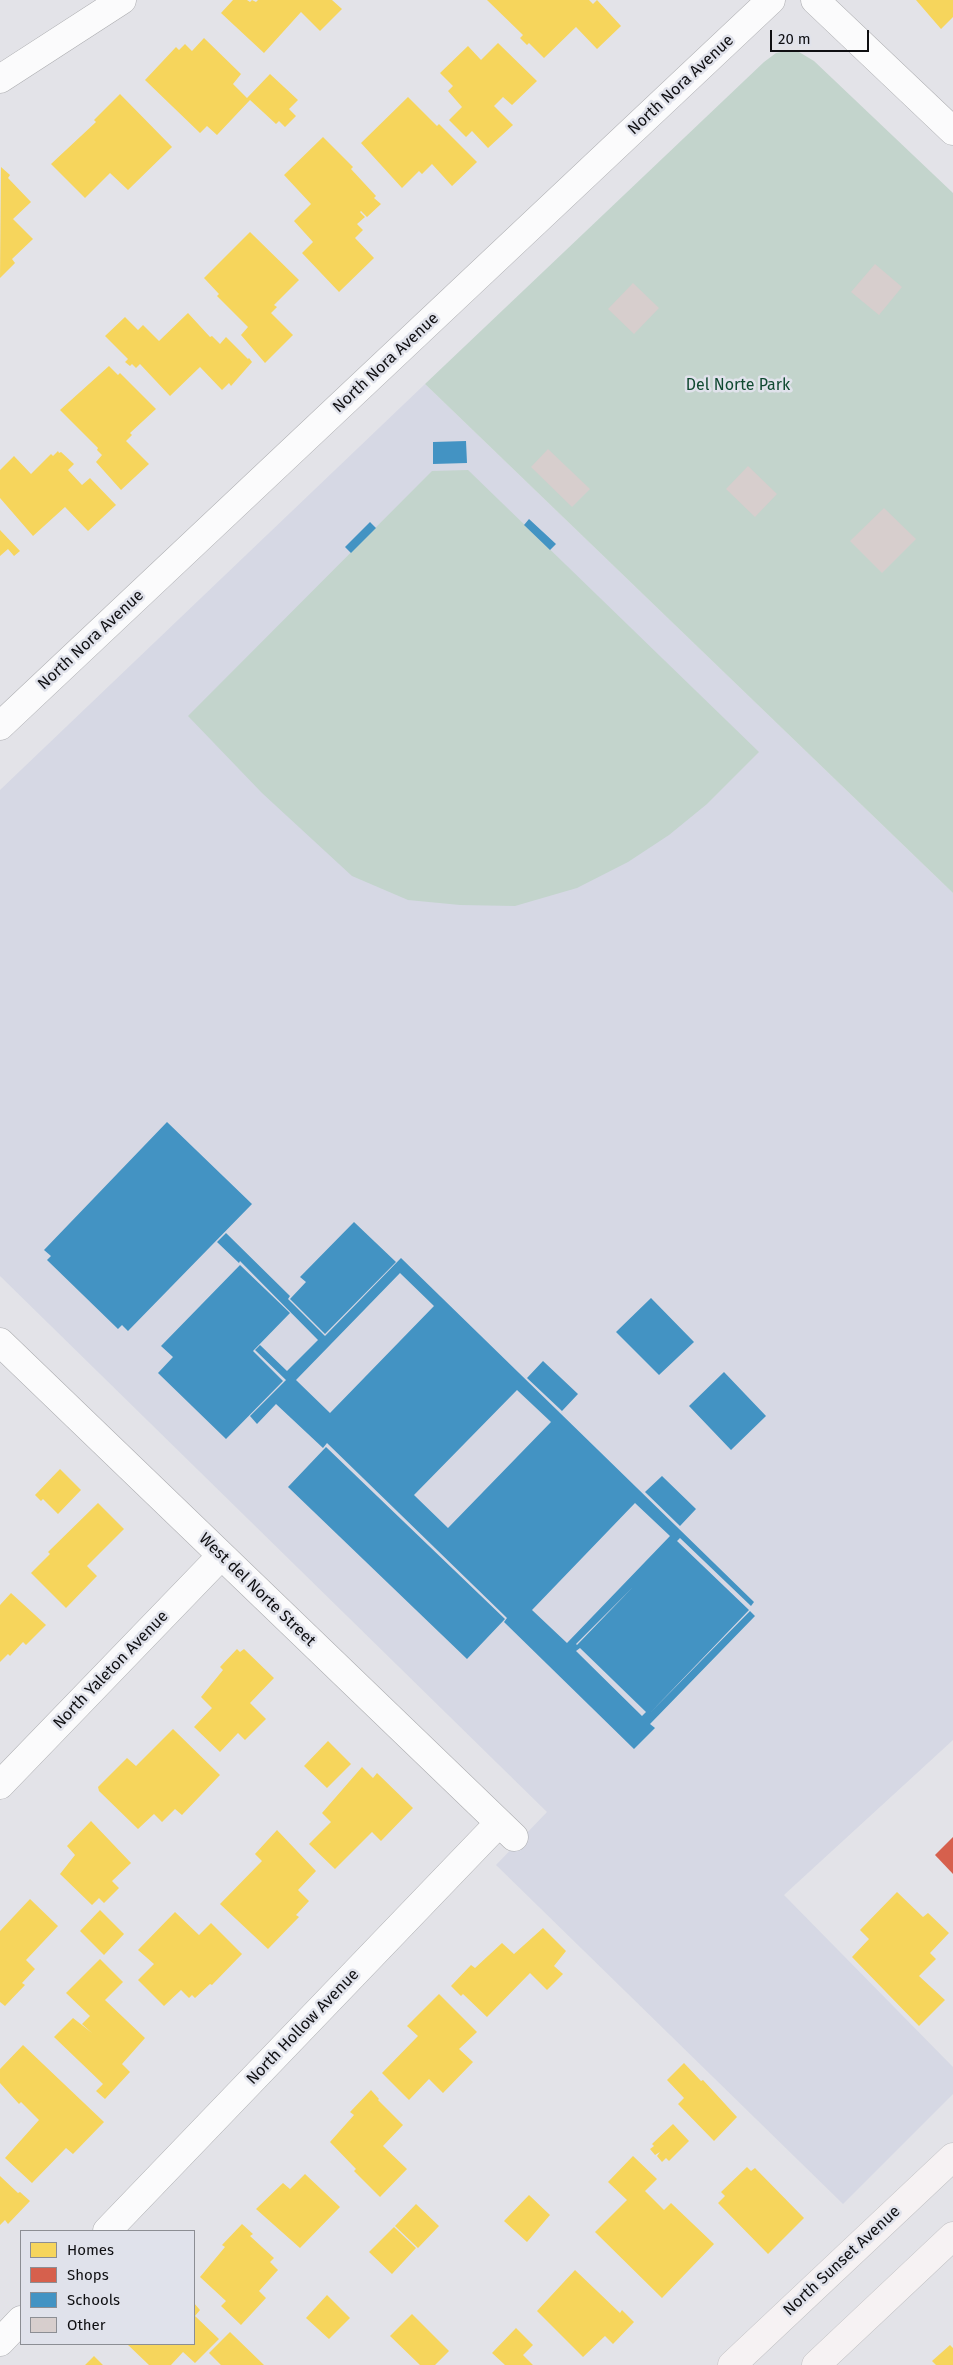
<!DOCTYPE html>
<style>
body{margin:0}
#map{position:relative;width:953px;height:2365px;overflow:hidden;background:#e3e3e8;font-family:"Fira Sans",sans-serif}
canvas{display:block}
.legend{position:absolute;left:20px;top:2230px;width:175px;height:115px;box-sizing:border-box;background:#e0e2eb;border:1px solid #8c8e94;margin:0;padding:6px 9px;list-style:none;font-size:15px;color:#0f0f12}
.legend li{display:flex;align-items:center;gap:10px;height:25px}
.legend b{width:25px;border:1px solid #8c8e94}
.scale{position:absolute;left:770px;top:30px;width:99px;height:22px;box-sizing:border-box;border:2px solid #0f0f12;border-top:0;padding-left:6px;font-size:15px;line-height:18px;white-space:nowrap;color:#0f0f12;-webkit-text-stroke:4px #e0e2eb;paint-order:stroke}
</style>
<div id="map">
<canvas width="953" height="2365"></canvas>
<ul class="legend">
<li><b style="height:14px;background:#f6d55c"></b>Homes</li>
<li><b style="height:14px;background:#d6604d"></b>Shops</li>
<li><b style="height:14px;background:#4393c3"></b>Schools</li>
<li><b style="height:14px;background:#d7cecd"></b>Other</li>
</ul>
<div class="scale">20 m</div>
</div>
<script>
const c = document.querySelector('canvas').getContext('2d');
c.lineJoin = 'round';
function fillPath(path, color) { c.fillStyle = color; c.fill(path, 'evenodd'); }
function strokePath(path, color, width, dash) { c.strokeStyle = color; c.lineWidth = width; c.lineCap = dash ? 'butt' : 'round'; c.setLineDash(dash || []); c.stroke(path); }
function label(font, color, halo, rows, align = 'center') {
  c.font = font + ' "Fira Sans",sans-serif'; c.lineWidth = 5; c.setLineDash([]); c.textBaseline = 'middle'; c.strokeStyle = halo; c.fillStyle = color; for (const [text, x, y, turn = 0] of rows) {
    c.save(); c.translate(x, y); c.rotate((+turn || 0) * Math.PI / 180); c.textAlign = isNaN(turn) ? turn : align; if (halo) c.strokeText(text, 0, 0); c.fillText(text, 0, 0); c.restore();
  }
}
const built = new Path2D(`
 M425,384L953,893V1740L784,1895L953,2067V2094L843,2204L496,1865L547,1812L0,1276V790Z`);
const green = new Path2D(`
 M786,51L799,52L814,61L953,193V893L425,384L764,62L776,53Z
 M468,470L759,752L707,804L669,835L628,862L577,888L515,906L460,905L408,900L352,876L262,793L188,716L432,471Z`);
const homes = new Path2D(`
 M233,0H247L250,2L252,0L256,2L258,0H332L342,9L320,31L301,12L264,53L221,13Z
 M487,0H589L593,4L597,0L621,26L597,49L576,27L544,58L529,43L527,45L520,38L523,35Z
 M916,0H953V17L941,29Z
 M204,38L241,74L233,84L247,98L270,74L298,100L289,109L296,116L285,127L279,121L276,124L250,100L217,135L207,126L200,133L145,80L176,47L179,50L185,44L192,51Z
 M498,43L537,81L512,105L503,97L494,106L513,125L488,148L472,131L466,137L449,120L462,107L448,91L453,86L440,73L468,46L481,60Z
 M120,94L172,147L128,190L110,173L85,198L51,164L96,122L94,120Z
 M408,97L437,126L439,124L477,162L452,186L432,164L422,174L419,171L402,188L361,143Z
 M323,137L353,167L351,169L376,196L374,198L381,204L367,217L361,211L360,212L365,217L357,224L363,230L355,238L374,258L339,292L302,253L313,242L294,221L311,204L284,175Z
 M1,167L10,175L8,178L31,202L13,219L33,239L12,259L15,263L0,278Z
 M250,232L299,280L274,305L277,307L271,313L293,335L265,363L241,335L248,327L217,296L219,294L204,278Z
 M188,313L210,337L212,336L220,344L226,337L248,359L249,358L252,362L231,386L229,383L222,390L200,367L170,396L140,364L136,368L132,364L130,366L125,362L128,359L105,336L125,317L138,330L143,325L159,341Z
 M109,366L118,375L120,373L156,409L130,433L132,435L126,441L149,464L121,490L96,462L102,455L97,450L98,448L60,410Z
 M58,451L59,453L61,452L74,464L68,470L82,485L90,478L116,505L88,531L65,507L33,536L0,498V470L14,456L31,474L51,454L53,456Z
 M0,530L20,551L14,556L8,549L0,556Z
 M60,1469L81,1490L58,1514L43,1499L41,1501L35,1495Z
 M98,1503L124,1529L87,1566L97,1576L66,1608L31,1573L50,1554L48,1552Z
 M11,1593L46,1625L26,1645L23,1642L10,1656L8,1654L0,1662V1605Z
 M237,1649L240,1652L244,1649L274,1678L250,1703L266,1719L245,1740L238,1733L220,1752L194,1727L212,1708L201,1697L223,1670L220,1667Z
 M173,1729L220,1775L182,1815L175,1809L162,1822L154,1814L138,1829L99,1791L98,1787L127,1758L136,1766Z
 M328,1741L351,1764L327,1788L304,1766Z
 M362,1767L373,1778L377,1773L413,1808L381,1841L372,1832L335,1869L309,1844L331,1822L322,1813Z
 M91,1821L131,1863L112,1881L119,1888L104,1903L99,1898L92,1905L60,1874L75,1855L67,1846Z
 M277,1830L316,1871L298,1890L309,1901L296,1915L299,1917L268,1949L220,1904L262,1861L255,1854Z
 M897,1892L923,1917L928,1913L949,1933L930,1953L936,1959L919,1976L945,2000L919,2026L852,1957L869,1939L860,1930Z
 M30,1899L58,1926L26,1960L35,1969L22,1983L25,1985L5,2006L0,2002V1931Z
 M100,1910L124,1934L104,1955L80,1931Z
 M175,1912L199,1935L211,1923L242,1954L212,1985L210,1984L195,1998L192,1995L189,1998L181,1990L164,2006L138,1980L154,1964L138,1950Z
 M543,1928L566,1951L554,1966L563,1974L547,1990L530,1973L487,2017L463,1994L461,1996L451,1986L471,1965L475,1968L502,1943L514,1954Z
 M100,1959L123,1982L105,2000L145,2038L122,2064L130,2072L105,2099L96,2091L103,2084L54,2037L73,2018L92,2033L82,2024L90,2016L66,1993Z
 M439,1994L477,2032L459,2049L473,2062L443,2093L429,2079L409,2100L382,2073L418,2036L407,2026Z
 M23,2045L104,2122L73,2154L66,2148L32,2183L5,2158L39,2120L21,2102L19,2104L0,2083V2069Z
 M684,2063L701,2081L703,2080L737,2117L714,2141L678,2104L684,2098L667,2080Z
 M371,2090L379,2099L378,2100L403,2125L383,2146L407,2169L380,2197L354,2171L356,2169L330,2142L354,2115L350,2112Z
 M673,2124L689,2141L669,2161L666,2158L662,2162L657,2156L660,2152L655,2155L650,2149L654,2146L652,2144Z
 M633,2156L657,2179L645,2191L664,2210L671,2203L714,2244L662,2298L595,2232L627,2200L608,2182Z
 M747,2167L751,2171L755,2168L804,2218L768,2254L718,2203L725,2196L721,2192Z
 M305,2174L340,2207L300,2248L256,2209L283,2183L290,2189Z
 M0,2176L18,2193L20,2192L30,2201L8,2224L5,2220L0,2225Z
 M529,2195L550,2215L527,2242L504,2221Z
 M416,2204L439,2226L418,2248L395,2226Z
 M242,2224L253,2234L250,2236L274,2258L270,2262L278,2270L259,2291L266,2298L241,2325L221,2306L226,2301L200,2277L225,2247L222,2245Z
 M394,2227L416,2248L392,2274L369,2252Z
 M575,2270L620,2313L622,2310L634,2322L613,2344L605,2336L583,2357L537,2311Z
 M327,2295L350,2318L329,2339L306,2318Z
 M194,2303L200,2310L195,2316L219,2339L195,2363L183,2352L171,2365H149L127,2344H194Z
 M412,2314L449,2351L435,2365H420L390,2336Z
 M516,2328L533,2345L523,2355L533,2365H505L492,2353Z
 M230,2332L264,2365H221L209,2353Z
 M950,2345L953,2348V2365H936L932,2361Z
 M94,2356L103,2365H85Z`);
const shops = new Path2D(`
 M953,1837V1874L935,1855Z`);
const schools = new Path2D(`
 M466,441L467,463L433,464V442Z
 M529,519L556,544L550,550L524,525Z
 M370,522L376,528L351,553L345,547Z
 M167,1122L252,1204L128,1331L122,1325L118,1329L47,1260L51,1256L44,1250Z
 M354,1222L396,1262L325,1334L290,1299L306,1282L300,1277Z
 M226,1233L290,1296L288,1299L325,1336L401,1258L754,1602L751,1606L680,1538L677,1541L749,1610L649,1714L750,1611L755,1616L650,1724L655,1728L634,1749L504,1622L507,1618L327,1443L323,1448L276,1404L257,1424L250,1416L286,1380L255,1350L260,1345L287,1371L318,1340L240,1261L239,1263L217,1242ZM400,1273L434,1306L330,1413L296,1380ZM517,1390L551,1422L448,1528L414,1495ZM635,1503L670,1536L567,1643L532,1610ZM633,1587L577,1645L576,1644ZM580,1648L646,1712L642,1716L576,1651Z
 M240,1265L290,1313L253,1351L283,1381L226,1439L158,1373L173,1357L161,1346Z
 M651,1298L694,1342L659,1375L616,1332Z
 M543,1361L578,1394L562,1411L527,1378Z
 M724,1372L766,1416L731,1450L689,1406Z
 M326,1447L505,1619L467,1659L288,1487Z
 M662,1476L696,1509L680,1526L645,1492Z`);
const building = new Path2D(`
 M875,264L902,287L879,315L851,292Z
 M633,283L659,308L634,334L608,309Z
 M548,449L590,489L572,507L531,467Z
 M748,466L777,494L755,517L726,489Z
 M884,508L916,539L882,573L850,541Z`);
const minor = new Path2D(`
 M815,0L953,131
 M0,79L122,0
 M0,726L771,0
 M0,1342L514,1837
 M0,1785L221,1556
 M107,2231L499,1823
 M0,2342L21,2320`);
const primary = new Path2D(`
 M732,2365L953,2157
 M816,2365L953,2236`);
const streetNames = [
 ["North Nora Avenue",681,85,-43],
 ["North Nora Avenue",386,363,-43],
 ["North Nora Avenue",91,640,-43],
 ["West del Norte Street",257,1590,44],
 ["North Yaleton Avenue",111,1670,-46],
 ["North Hollow Avenue",303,2027,-46],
 ["North Sunset Avenue",842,2261,-43]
];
const parkNames = [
 ["Del Norte Park",738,386]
];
fillPath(built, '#d6d8e4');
fillPath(green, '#c3d4cc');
fillPath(homes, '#f6d55c');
fillPath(shops, '#d6604d');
fillPath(schools, '#4393c3');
fillPath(building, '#d7cecd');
strokePath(minor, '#abacaf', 29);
strokePath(primary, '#c0c0c3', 29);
strokePath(minor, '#fbfbfc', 28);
strokePath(primary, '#f6f2f3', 28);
label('16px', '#0f0f12', '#e0e2eb', streetNames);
label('16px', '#104931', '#e0e2eb', parkNames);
</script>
